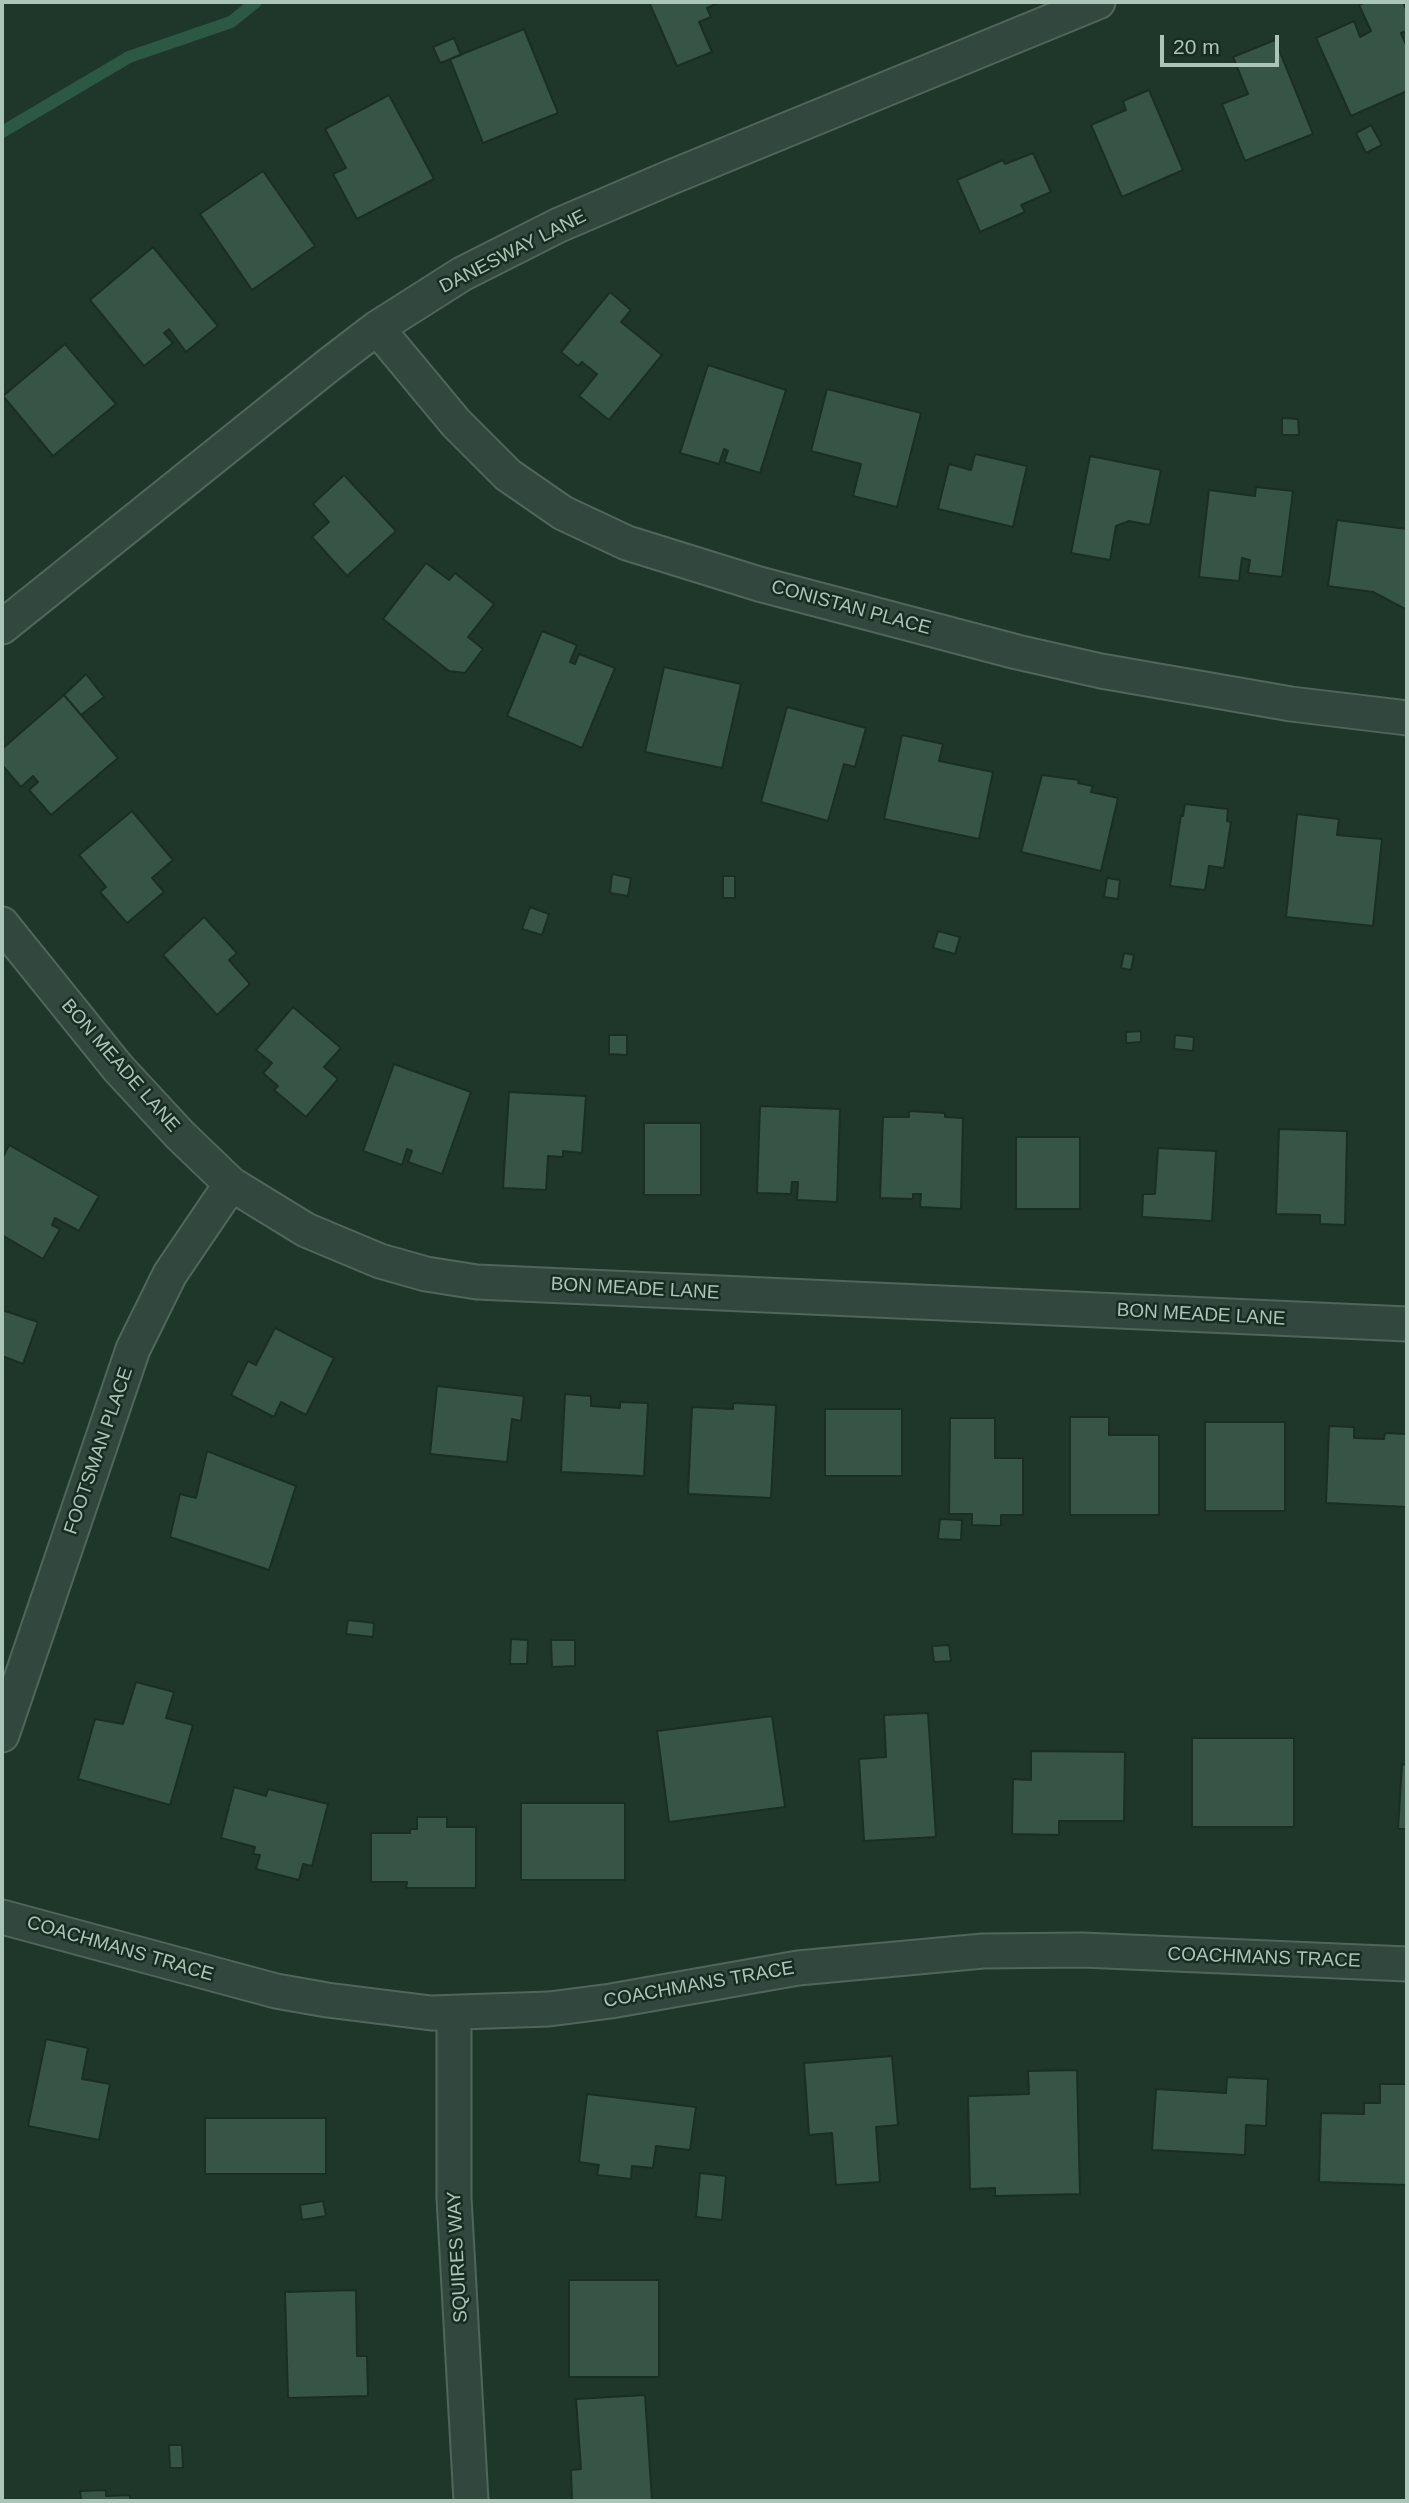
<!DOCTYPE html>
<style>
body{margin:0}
#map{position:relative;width:1409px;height:2503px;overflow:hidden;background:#1f372b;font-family:Helvetica,sans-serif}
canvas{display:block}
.frame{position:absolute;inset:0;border:4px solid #acc5b9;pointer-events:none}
.scale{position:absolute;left:1160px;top:35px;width:119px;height:32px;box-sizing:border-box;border:4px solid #acc5b9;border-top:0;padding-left:9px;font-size:21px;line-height:24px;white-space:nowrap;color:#acc5b9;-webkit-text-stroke:5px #182c22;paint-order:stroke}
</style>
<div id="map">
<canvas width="1409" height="2503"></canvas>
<div class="frame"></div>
<div class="scale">20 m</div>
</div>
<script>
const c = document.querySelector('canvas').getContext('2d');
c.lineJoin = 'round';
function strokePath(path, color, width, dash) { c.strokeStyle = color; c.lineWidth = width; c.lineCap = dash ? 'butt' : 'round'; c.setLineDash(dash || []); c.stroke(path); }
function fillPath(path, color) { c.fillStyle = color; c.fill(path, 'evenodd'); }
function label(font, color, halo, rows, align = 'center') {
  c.font = font + ' Helvetica,sans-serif'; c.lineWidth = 5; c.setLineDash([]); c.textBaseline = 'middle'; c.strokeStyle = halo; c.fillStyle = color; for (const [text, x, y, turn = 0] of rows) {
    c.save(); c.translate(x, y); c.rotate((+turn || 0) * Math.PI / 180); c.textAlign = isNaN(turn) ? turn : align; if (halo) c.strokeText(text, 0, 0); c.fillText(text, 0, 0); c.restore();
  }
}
const stream = new Path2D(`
 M2,132L129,57L231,22L256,2`);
const building = new Path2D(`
 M649,2H720L707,8L711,17L699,22L712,52L677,66Z
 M1366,2H1403L1407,11V31L1401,33L1407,47V91L1351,116L1316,38L1354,21L1360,37L1371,31L1359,5Z
 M524,29L558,113L483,143L450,59Z
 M454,38L461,55L440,63L433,47Z
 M1275,40L1313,134L1245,161L1222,104L1248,94L1233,57Z
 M1149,90L1183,170L1122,197L1091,125L1126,110L1123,101Z
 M389,95L434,179L357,219L333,174L346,168L325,129Z
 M1371,125L1382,145L1366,153L1356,133Z
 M1033,153L1051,192L1021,205L1025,212L980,232L957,180L1003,160L1005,164Z
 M263,171L315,246L252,290L200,214Z
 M153,247L218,326L186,352L169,329L164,333L173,343L144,366L90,300Z
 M610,292L631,310L621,322L662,355L609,420L579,396L597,374L582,362L578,366L561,352Z
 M65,344L116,404L53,456L3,396Z
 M708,365L786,390L760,473L724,462L728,451L724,449L719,464L680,453Z
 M827,389L921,413L897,507L853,496L861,464L811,451Z
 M1282,418L1298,419L1299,435H1282Z
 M975,454L1027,466L1013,527L938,509L949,464L971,470Z
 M1090,456L1161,470L1150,525L1129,521L1116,526L1110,560L1071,553Z
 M344,475L396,531L347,576L312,537L329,522L313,504Z
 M1256,487L1293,491L1282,577L1248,573L1250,560L1242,558L1239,581L1199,577L1209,490L1255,496Z
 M1337,520L1407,529V610L1373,592L1328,586Z
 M426,563L449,580L455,573L494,604L468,637L483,649L465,673L449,671L383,619Z
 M542,631L577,645L570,662L575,664L579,654L615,668L582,748L507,716Z
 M664,667L741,684L722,768L645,752Z
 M86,674L104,697L81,715L64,695Z
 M64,695L118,758L51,815L29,790L38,782L33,776L21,787L2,765V749Z
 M787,707L866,728L855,767L844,764L828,821L761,802Z
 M902,735L943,744L939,761L993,772L979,839L884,819Z
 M1042,775L1079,780L1078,783L1093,786L1091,792L1118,798L1101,871L1021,852Z
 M1185,804L1228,809L1227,821L1231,822L1224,868L1209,866L1205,890L1170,886L1181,815L1183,816Z
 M132,811L173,860L152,878L164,892L127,923L100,892L106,887L79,855Z
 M1297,814L1339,819L1337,835L1382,839L1373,926L1286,917Z
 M612,874L631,878L628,896L610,893Z
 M723,876H735V898H723Z
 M1107,878L1120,880L1118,899L1104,897Z
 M530,907L549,914L542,935L522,929Z
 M204,917L237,953L229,960L250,984L217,1015L163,955Z
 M938,931L960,937L955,954L933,948Z
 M1124,953L1134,955L1131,970L1121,968Z
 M293,1007L341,1048L324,1067L338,1079L306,1117L274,1090L278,1086L263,1073L272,1063L256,1050Z
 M1141,1031V1042L1126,1043V1032Z
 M609,1035H627V1055L609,1054Z
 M1175,1035L1194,1037L1193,1051L1174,1049Z
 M394,1064L471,1092L442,1174L408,1162L412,1151L407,1149L402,1165L363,1151Z
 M509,1092L586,1096L582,1153L563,1151V1157L548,1156L546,1190L503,1188Z
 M760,1106L840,1109L837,1202L797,1200L798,1182H792L791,1194L757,1193Z
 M909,1111L945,1113V1117L963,1118L961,1209L920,1207L921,1194H913V1199L880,1198L883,1117H909Z
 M644,1123H701V1195H644Z
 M1279,1129L1347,1131L1345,1225L1320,1224V1215L1276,1214Z
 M1016,1137H1080V1209H1016Z
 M9,1145L99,1196L79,1231L55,1218L52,1225L60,1229L43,1259L2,1235V1159Z
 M1158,1148L1216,1151L1212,1221L1142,1217L1143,1194H1155Z
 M2,1310L38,1322L23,1364L2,1356Z
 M275,1328L334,1358L306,1415L281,1402L274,1417L231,1395L248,1361L256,1365Z
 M437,1386L524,1396L521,1421L512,1419L507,1462L430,1454Z
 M565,1394L591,1396V1406L620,1408V1402L648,1403L644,1476L561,1472Z
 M733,1403L776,1405L771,1498L688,1494L692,1407L733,1409Z
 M825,1409H902V1476H825Z
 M1070,1417H1109V1435H1159V1515H1070Z
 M950,1418H995V1458H1023V1515H1001V1526L972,1525V1514H949Z
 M1205,1422H1285V1511H1205Z
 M1329,1426L1354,1427V1438L1384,1439L1385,1433L1407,1434V1507L1326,1503Z
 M207,1451L296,1486L269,1570L170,1537L180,1494L196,1498Z
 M940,1519L962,1520L961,1540L938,1539Z
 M348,1620L374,1623L373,1637L346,1634Z
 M511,1639L528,1640L527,1664H510Z
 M551,1640H575V1666L552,1667Z
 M949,1645L951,1661L934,1662L932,1646Z
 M136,1682L174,1692L166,1718L193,1725L170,1805L78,1779L95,1719L123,1724Z
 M928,1713L936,1837L864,1841L859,1759L886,1757L884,1715Z
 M772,1716L785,1807L669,1822L657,1731Z
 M1192,1738H1294V1827H1192Z
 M1031,1751L1125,1752L1124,1821H1059V1835L1012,1834L1013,1779L1031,1780Z
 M1402,1764L1407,1765V1829H1398Z
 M234,1787L266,1796L268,1789L328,1804L312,1866L303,1864L299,1880L256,1869L260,1855L253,1854L255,1847L221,1838Z
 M521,1803H625V1880H521Z
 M417,1817H447V1827H476V1888H406L407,1882H371V1833H410V1829H417Z
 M46,2039L88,2048L82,2079L110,2084L99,2140L28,2126Z
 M892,2056L898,2125L876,2127L880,2182L836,2185L832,2133L809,2135L804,2063Z
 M1077,2070L1080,2194L995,2196V2188L970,2189L968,2096L1029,2094L1028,2071Z
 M1227,2077L1268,2079L1266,2126L1246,2125L1245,2155L1152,2150L1156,2089L1226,2093Z
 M1380,2084H1407V2185L1319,2182L1321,2113L1364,2114V2103H1380Z
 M587,2094L696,2107L690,2150L656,2146L653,2168L632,2166L631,2179L597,2175L599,2165L579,2162Z
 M205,2118H326V2174H205Z
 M700,2173L726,2176L722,2220L696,2217Z
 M323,2201L326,2216L302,2220L300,2205Z
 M569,2280H659V2377H569Z
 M356,2290L357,2356H367L368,2396L288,2398L285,2292Z
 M645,2395L652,2500L572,2501L571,2470L581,2469L576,2399Z
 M169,2445H182L183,2468H170Z
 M106,2490V2496L130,2495V2501H48L81,2499L80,2491Z`);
const street = new Path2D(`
 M377,328L456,423L508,475L563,513L627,543L759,584L1017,652L1101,671L1291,704L1407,718
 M2,627L330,364L377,328L462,274L559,225L669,178L1098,2
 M2,924L118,1068L180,1135L231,1184L306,1230L380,1261L426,1274L477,1282L1407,1324
 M2,1735L133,1349L170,1274L231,1184
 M2,1917L276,1991L327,2000L431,2013L549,2009L611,2001L798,1968L983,1951L1083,1950L1407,1964
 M454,2013V2198L471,2501`);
const streetNames = [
 ["DANESWAY LANE",513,252,-27],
 ["CONISTAN PLACE",851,608,15],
 ["BON MEADE LANE",120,1066,49],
 ["BON MEADE LANE",635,1289,3],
 ["BON MEADE LANE",1201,1315,3],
 ["FOOTSMAN PLACE",99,1451,-71],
 ["COACHMANS TRACE",120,1949,16],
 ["COACHMANS TRACE",1264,1958,2],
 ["COACHMANS TRACE",699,1985,-10],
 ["SQUIRES WAY",458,2257,-93]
];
strokePath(stream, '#2c5943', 12);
fillPath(building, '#375546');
strokePath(building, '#1a2e24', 2);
strokePath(street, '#50665b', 37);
strokePath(street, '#32473d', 33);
label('19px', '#acc5b9', '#182c22', streetNames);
</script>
